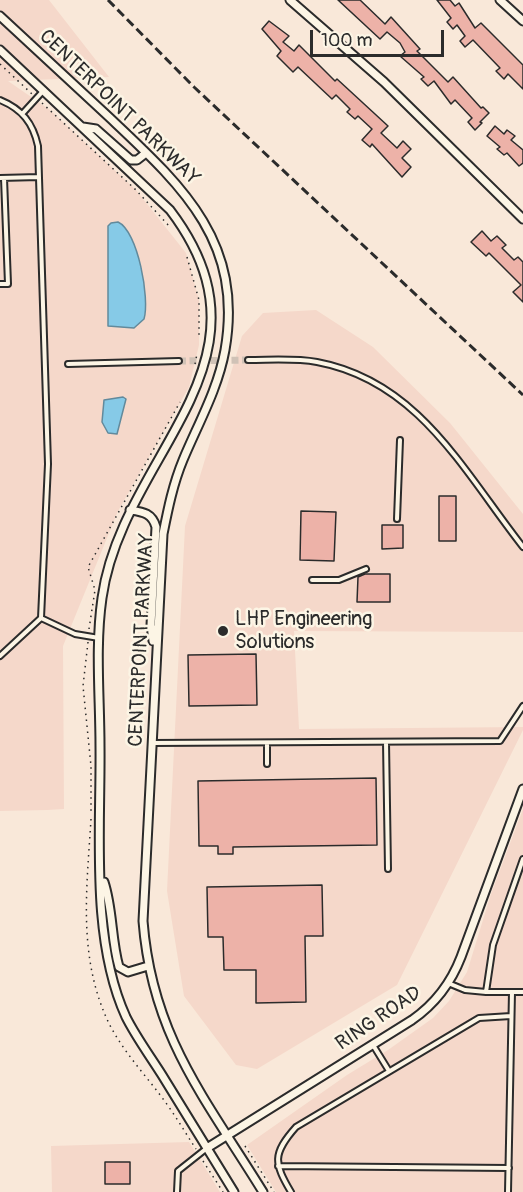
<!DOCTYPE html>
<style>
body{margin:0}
#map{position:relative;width:523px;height:1192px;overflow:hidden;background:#f9e8d9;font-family:Pangolin,sans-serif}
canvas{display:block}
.scale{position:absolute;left:310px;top:30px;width:134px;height:27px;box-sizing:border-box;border:3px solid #2b2b2b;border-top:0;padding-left:8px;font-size:18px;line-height:21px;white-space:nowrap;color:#2b2b2b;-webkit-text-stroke:4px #fcf5e5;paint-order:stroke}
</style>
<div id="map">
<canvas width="523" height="1192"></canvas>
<div class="scale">100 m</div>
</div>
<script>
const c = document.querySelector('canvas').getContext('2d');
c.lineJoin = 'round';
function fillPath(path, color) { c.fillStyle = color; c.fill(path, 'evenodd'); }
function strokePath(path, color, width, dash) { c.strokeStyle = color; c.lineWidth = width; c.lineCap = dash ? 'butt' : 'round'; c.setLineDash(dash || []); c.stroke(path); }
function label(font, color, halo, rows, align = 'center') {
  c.font = font + ' Pangolin,sans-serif'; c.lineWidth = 5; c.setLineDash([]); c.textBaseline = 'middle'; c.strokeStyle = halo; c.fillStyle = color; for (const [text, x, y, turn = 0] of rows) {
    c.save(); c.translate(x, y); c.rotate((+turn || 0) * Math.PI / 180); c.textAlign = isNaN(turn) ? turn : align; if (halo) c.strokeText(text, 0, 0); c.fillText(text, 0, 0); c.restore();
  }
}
const built = new Path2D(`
 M0,0H49L109,77L8,81L50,110L136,190L186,253L199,300V345L189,387L118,511L63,646L64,809L47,810L0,811Z
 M316,310L373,347L450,423L523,514V632L294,631L299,729L523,727V730L397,985L257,1069L236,1065L184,996L167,891L185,526L242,336L263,313Z
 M523,809V1192H276L247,1145L347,1075L388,1050L433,1018L449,1001L467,972L491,894Z
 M189,1142L220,1192H52L51,1146Z`);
const water = new Path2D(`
 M118,222C138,231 150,299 144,319L134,328L108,326V226L111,223Z
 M123,397L126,399L117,434L108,433L102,422L104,400Z`);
const building = new Path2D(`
 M338,0H360L385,24L391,17L420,49L417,51L448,82L453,77L481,108L483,107L489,113L480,122L482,123L475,130L468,122L472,118L455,100L451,104L434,81L428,86L421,79L424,77L400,56L405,52L400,43L387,32L380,39Z
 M437,0H450L455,6L459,3L475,28L481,23L523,65V89L508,74L504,79L496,71L500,68L473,40L465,47L460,41L465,36L457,25L453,29L447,22L451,18Z
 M269,21L289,36L283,42L294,51L299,45L335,81L337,79L388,126L381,133L397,148L403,141L411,149L402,158L411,167L402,177L372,144L370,147L362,140L372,129L358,116L355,119L347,112L350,109L336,95L332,99L298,67L293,72L277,56L281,51L262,29Z
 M495,126L504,134L507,130L515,136L511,140L523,150V163L519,166L507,153L504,155L497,149L500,147L487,136Z
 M482,231L491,241L497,236L506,245L502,248L514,260L518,257L523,262V302L513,292L521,285L489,253L486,256L471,242Z
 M439,496H456V541H439Z
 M301,511L336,512L334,561L300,560Z
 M382,525H403V548L382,549Z
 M365,574H390V602H357L358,577Z
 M256,654L257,705L189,706L188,655Z
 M376,778L377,845L233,847V854H218V846H199L198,781Z
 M322,885L323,936H305L306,1002L256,1003V970H224L223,937H208L207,887Z
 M105,1162H130V1184H105Z`);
const streetTunnel = new Path2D(`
 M179,361L248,360`);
const path = new Path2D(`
 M0,64L32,94
 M42,103L136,190L170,227
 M187,257L199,300V338
 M195,364L197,354
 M89,629L95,590L88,567L180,402
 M88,642L83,686L91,766V814
 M91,819C87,886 78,953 106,1017C120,1049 146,1075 166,1103C177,1118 186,1134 196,1149
 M245,1146L274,1192
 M203,1161L223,1192`);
const lane = new Path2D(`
 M0,100C22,109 33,123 38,146L48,464L41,618L75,634L99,638
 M23,113L44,90
 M0,178L39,177
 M0,284H8L4,178
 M248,360C271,360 294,358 317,362C419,381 464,472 523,547
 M68,364L179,361
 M397,519L400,440
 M312,580H339L366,569
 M0,656L41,618
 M386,742L388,869
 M152,743L500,741L523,706
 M267,744V764
 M448,983L465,990L486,992L493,945L523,859
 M486,992H512L508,1192
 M512,992H523
 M373,1045L389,1071
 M278,1166L509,1168
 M177,1192L178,1171L207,1148
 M291,1192C274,1163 272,1154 296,1127L479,1018L511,1016`);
const street = new Path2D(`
 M290,0L384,82L523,219
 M500,0L523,21
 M0,16C37,50 73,84 110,118C181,185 244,241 225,350C218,389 198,424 183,460C173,484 168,509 163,534L143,921C152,1036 205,1098 263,1192
 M0,50L170,210C286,363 122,453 102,598C95,647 100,697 100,746C101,830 90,939 126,1017C136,1037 150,1056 162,1075C186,1114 210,1153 234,1192
 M83,127L96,129L131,160H137L146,153
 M130,510C143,512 152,513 156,527L151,625L153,641
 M104,882C113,909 111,939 119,967L128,972L148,966
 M207,1148L412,1020C435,1004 451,983 461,957L523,789`);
const rail = new Path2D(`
 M108,0L194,87L523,395`);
const markers = [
 [223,631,6,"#2b2b2b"]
];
const streetNames = [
 ["CENTERPOINT PARKWAY",119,108,44],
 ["CENTERPOINT PARKWAY",142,640,-87],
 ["RING ROAD",379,1019,-34]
];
const poiNames = [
 ["LHP Engineering",235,620],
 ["Solutions",235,643]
];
fillPath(built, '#f5d8ca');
fillPath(water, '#86cae7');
strokePath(water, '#628a9c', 1.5);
fillPath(building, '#edb2a8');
strokePath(building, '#2b2b2b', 1.5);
strokePath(streetTunnel, '#d0c2b6', 7, [7, 3.5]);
strokePath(lane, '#2b2b2b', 8);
strokePath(street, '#2b2b2b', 11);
strokePath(path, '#2b2b2b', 1.5, [1.5, 4.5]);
strokePath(lane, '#fcf5e5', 4);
strokePath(street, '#fcf5e5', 7);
strokePath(rail, '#2b2b2b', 3, [9, 4.5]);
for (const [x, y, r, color] of markers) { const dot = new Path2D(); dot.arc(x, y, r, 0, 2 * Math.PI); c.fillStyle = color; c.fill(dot); strokePath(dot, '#fcf5e5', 2); }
label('20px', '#2b2b2b', '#fcf5e5', streetNames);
label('20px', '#2b2b2b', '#fcf5e5', poiNames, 'left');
</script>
